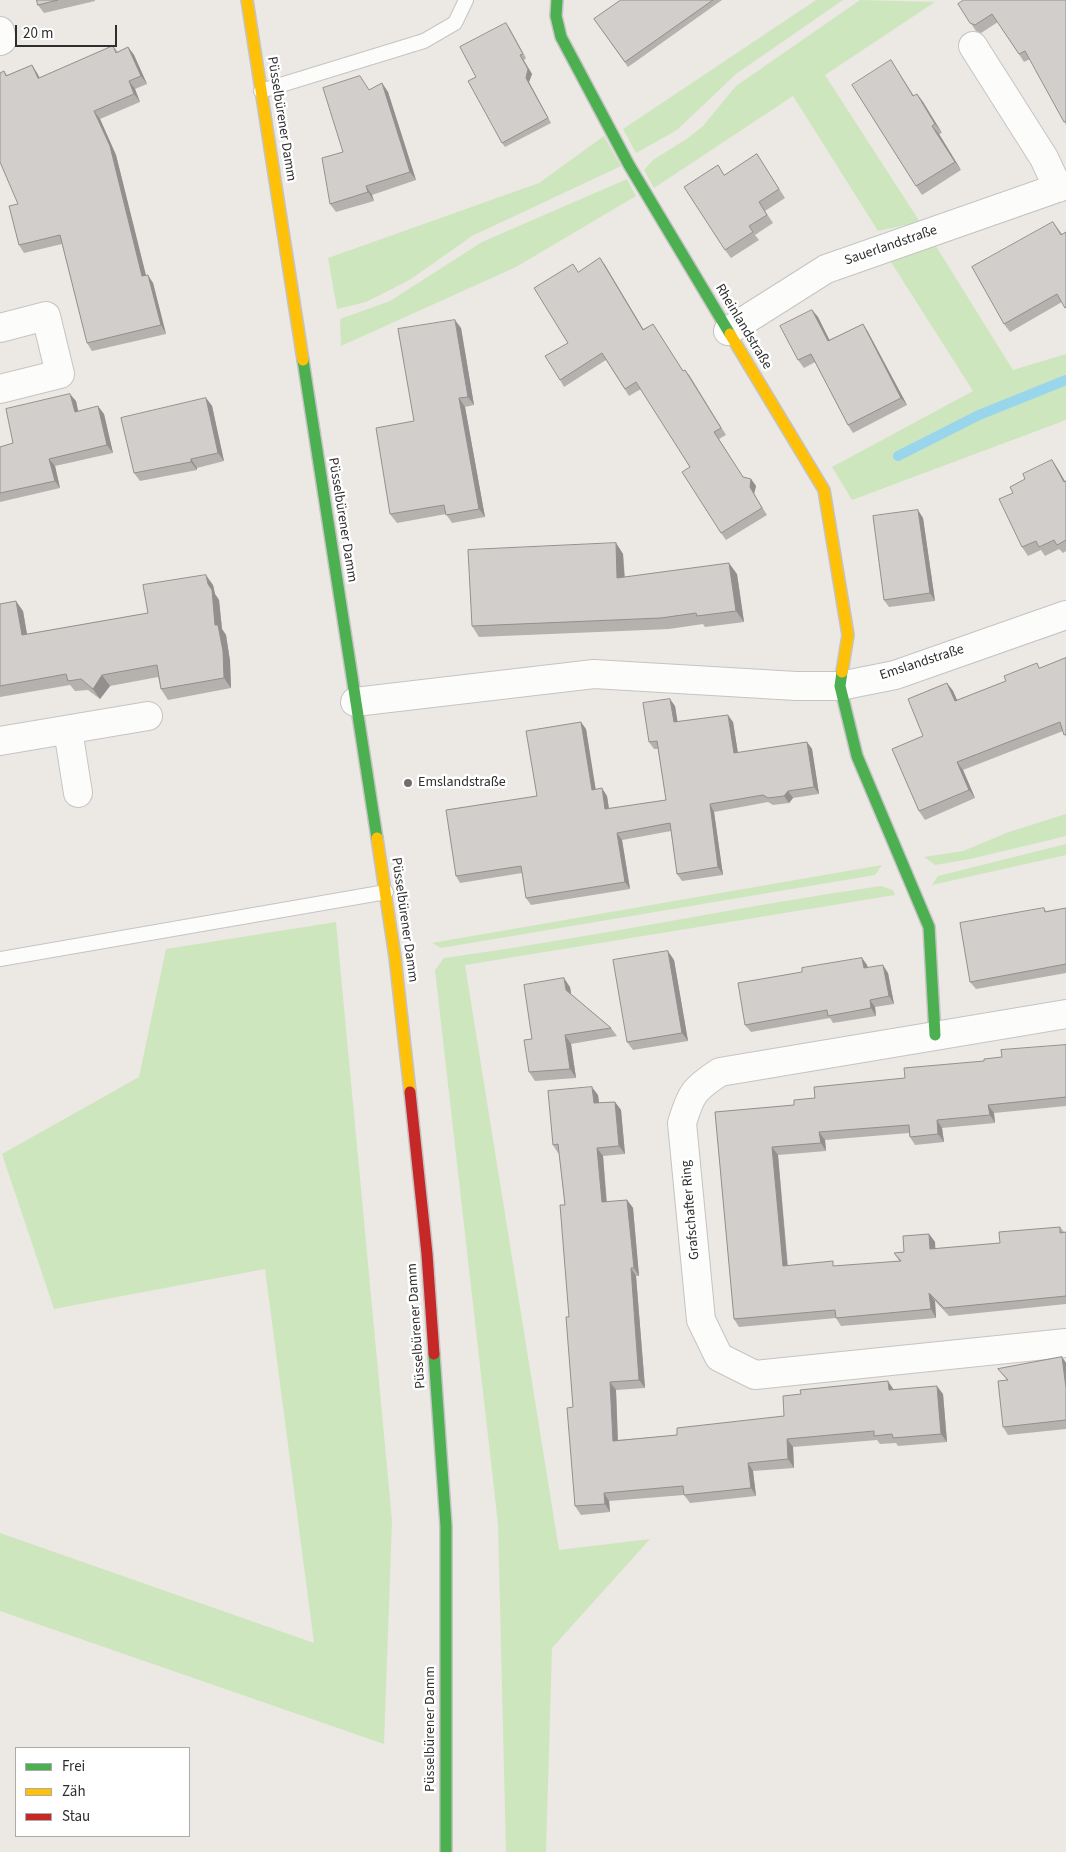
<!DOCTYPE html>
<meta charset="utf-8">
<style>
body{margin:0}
#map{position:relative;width:1066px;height:1852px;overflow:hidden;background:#ece8e4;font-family:"Source Sans 3",sans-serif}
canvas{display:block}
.legend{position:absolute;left:15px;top:1747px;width:175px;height:90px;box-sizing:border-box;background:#fff;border:1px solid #ababab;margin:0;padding:6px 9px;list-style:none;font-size:15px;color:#2e2e2e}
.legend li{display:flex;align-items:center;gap:10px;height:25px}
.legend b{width:25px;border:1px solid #ababab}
.scale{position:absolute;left:15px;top:25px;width:102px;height:22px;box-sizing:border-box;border:2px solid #2e2e2e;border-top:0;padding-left:6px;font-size:15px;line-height:18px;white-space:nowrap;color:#2e2e2e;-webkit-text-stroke:4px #fff;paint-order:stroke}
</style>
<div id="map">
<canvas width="1066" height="1852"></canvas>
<ul class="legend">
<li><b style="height:6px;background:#4caf50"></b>Frei</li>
<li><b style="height:6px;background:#ffc107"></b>Zäh</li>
<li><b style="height:6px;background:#c62828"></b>Stau</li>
</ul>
<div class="scale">20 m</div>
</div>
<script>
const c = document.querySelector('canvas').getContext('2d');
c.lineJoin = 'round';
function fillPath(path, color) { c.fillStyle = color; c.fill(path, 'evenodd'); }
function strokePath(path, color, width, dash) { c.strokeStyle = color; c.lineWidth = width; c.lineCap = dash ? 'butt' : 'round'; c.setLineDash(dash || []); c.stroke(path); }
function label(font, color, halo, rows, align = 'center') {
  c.font = font + ' "Source Sans 3",sans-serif'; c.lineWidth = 5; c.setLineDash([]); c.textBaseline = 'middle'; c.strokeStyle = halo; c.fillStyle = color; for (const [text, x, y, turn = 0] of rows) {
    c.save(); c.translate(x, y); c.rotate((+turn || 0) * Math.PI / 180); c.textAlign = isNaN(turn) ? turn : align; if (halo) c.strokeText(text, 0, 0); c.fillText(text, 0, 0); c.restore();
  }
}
const green = new Path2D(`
 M816,0H843L736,74L677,130L636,153L623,129Z
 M860,0L935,2L825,75L920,222L878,231L793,96L654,188L644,170L653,160L688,138L703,126L736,86Z
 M604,136L621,166L472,236L411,279L388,291L366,302L337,309L328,258L539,183Z
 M627,179L636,196L516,267L341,346L340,319L390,301L482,242Z
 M934,243L1013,370L1066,354V420L852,500L832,467L973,391L889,259Z
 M1066,814V836L1054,839L970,859L935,865L924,857L963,851L1009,832Z
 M1066,844V855L932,885L938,876Z
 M882,865L875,875L441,948L432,943Z
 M881,886L893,890L895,895L465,965L559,1550L650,1539L552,1648L546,1852H506L498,1524L435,970L444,958C590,938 735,907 881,886Z
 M336,922L392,1520L384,1744L0,1611V1533L314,1643L265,1269L54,1309L2,1154L139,1077L166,949Z`);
const stream = new Path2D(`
 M898,456L979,415L1066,380`);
const lane = new Path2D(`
 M261,91L424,41L455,23L466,0
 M0,959L386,892`);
const street = new Path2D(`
 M0,31L2,40L0,41
 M973,46L1044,158L1058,188
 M0,328L46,316L60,374L0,389
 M728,331L826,269L1066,185
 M355,702L594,674L796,686H840L895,675L1066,615
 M68,730L78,793
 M0,741L148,716
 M1066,1014L720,1072C694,1089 691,1093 682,1123L701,1320L719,1357L755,1375L1066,1343`);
const fast = new Path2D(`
 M557,0L556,16L561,37L629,165L730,334
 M303,360L377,838
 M842,672L840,686L857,756L929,927L935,1035
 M434,1354L446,1526V1852`);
const slow = new Path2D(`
 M247,0L303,360
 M730,334L824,490L848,635L842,672
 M377,838L395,957L410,1092`);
const jam = new Path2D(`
 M410,1092L427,1254L434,1354`);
const wall = new Path2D(`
 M37,0H95V1L44,13L38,5Z
 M621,0H722L628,67L594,19Z
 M1066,0V125L1030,59L1024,62L998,22L981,33L976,31L958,4Z
 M509,27L526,58L524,60L532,74L529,82L551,123L505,147L502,143Z
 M113,46L118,52L128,47L134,55L147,84L135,89L140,102L100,119L116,155L146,275L153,283L166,334L92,351L87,343L62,244L24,253L19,245L18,204L4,71L7,75L32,65L40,78Z
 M891,60L914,96L917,94L923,102L942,133L939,134L961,170L922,195L916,186Z
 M382,83L388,92L416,180L372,195L374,201L336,212L330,204L343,152L369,90Z
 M757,154L785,198L765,211L773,223L755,235L759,240L731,258L725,250V175Z
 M1053,222L1062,234L1066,232V309L1062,302L1010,332L1004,324Z
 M600,258L643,329L653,324L683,371L685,370L690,376L726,435L719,439L743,477L751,479L756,486L754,494L767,515L726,540L721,533L690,467L641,389L629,396L606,360L564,387L560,380L568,343Z
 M812,310L818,317L829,340L863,324L868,332L907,405L853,433L848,425L815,362L804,368L798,360Z
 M461,328L474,405L465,407L485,517L452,523L446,514L397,523L390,514L414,421Z
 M206,398L212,406L224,461L197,468V470L140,481L134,473Z
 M76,401L78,411L104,414L113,453L55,466L60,488L0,502V447L13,443Z
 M1052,460L1065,482L1066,481V551L1063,553L1059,549L1045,556L1041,550L1028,556L1022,547L1013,493L1025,479Z
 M923,518L935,601L889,607L884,600Z
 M616,543L623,554L625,577L737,574L744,622L705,627L703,624L669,629L479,637L472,626Z
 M213,585L215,594L219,600L222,629L226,635L230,661L231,688L168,700L161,689L158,677L110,686L100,699L88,690L75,691L70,685L0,697V604L23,611L27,634L148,613Z
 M1066,658V737L1063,731L963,770L975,798L925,820L919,811L923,736L947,683L953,691L957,700Z
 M675,706L677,722H733L738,753L807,742L812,749L819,794L793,798L789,803L773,805L768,802L714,812L723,875L682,881L677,874L671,831L622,840L630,889L531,905L526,898L522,873L460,883L456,876L537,796L586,729L595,790L607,796L609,809L666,800L658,749H654L649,742Z
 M1044,908L1046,911L1066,908V973L976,989L970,982Z
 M862,958L867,965L868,968L888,973L894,1004L875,1007L876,1016L833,1023L830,1018L751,1032L745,1025L802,972Z
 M674,960L688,1041L633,1050L627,1042Z
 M570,987L571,994L611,1028L617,1036L571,1044L576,1078L535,1081L529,1072L532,1039Z
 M1066,1045V1106L994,1113L995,1123L942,1128L944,1142L915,1145L910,1137L909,1133L825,1140L826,1151L778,1155L788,1266H836L900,1262L894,1253L904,1252L929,1234L935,1242V1249L1000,1243L1060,1227L1064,1232H1066V1304L949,1316L935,1301L936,1318L841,1326L836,1318L739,1327L734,1319L715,1112L794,1105L815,1098L984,1061Z
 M598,1095L599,1103L615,1102L621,1110L625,1154L603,1156L607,1202L627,1200L633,1208L639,1276H636L645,1388L616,1390L618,1440L677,1435L784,1416L894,1389L943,1394L947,1442L898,1446L896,1443L880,1444L877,1440L793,1447L794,1468L753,1471L756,1496L690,1503L684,1495L609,1501L610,1512L581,1515L575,1506L573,1407L565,1205L559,1153H558L553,1145Z
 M1062,1357L1066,1363V1429L1008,1435L1003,1427L1007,1380L998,1369Z`);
const shadedWall = new Path2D(`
 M128,47L134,55L147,84L141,76Z
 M520,55L532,74L529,82L551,123L526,78Z
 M32,65L37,73L44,86L38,78Z
 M129,81L135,89L140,102L134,94Z
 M382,83L388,92L416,180L410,172Z
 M917,94L923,102L942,133L935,124Z
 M94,111L100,119L116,155L148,284L142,276Z
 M932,126L939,134L961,170L955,162Z
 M366,186L372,195L374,201L368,192Z
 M600,258L605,265L648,337L643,330Z
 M148,275L153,283L166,334L161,325Z
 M812,310L818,317L834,349L828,341Z
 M455,320L461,328L474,405L468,397Z
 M863,324L868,332L907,405L901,398Z
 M70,394L76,401L80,419L75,412Z
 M206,398L212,406L224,461L218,453Z
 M459,398L465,407L485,517L479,509Z
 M98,406L104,414L113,453L107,445Z
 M49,459L55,466L60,488L55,481Z
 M191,459L197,468V470L191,462Z
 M1052,460L1058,469L1066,483V485Z
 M751,479L756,486L754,494L767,515L750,487Z
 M918,510L923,518L935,601L930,593Z
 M616,543L623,554L625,589L617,578Z
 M729,563L737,574L744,622L736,611Z
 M206,575L213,585L215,594L219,600L222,629L226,635L230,661L231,688L224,678Z
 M16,601L23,611L29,646L22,635Z
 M102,675L110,686L100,699L93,689Z
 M947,683L953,691L961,709L955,701Z
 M670,699L675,706L679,730L674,722Z
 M728,715L733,722L739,760L734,753Z
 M581,722L586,729L597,797L592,790Z
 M807,742L812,749L819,794L814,787Z
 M957,762L963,770L975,798L969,790Z
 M602,788L607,796L610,816L605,809Z
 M788,791L793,798L789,803L784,796Z
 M710,804L714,812L723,875L718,867Z
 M617,833L622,840L630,889L625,882Z
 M668,951L674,960L688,1041L682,1033Z
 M862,958L867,965L870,976L864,968Z
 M883,965L888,973L894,1004L889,996Z
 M564,978L570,987L572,999L566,990Z
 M870,1000L875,1007L876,1016L871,1008Z
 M565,1035L571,1044L576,1078L570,1069Z
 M592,1087L598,1095L600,1111L594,1103Z
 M615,1102L621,1110L625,1154L619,1146Z
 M988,1105L994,1113L995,1123L990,1115Z
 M937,1120L942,1128L944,1142L938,1134Z
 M819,1132L825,1140L826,1151L821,1143Z
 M772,1147L778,1155L788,1274L783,1266Z
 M597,1148L603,1156L607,1210L602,1202Z
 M627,1200L633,1208L639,1276L634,1268Z
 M929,1234L935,1242L936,1258L930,1249Z
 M631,1268L636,1276L645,1388L639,1380Z
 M929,1293L935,1301L936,1318L931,1309Z
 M1062,1357L1066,1363V1389Z
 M888,1381L894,1390H889Z
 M610,1382L616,1390L618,1449L613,1441Z
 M937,1386L943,1394L947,1442L941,1434Z
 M787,1439L793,1447L794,1468L788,1459Z
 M748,1463L753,1471L756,1496L751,1488Z
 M604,1493L609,1501L610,1512L605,1504Z`);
const building = new Path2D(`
 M37,0H58L38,5Z
 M621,0H713L625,62L594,19Z
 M964,0H1066V121L1064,122L1025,51L1019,54L992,14L975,25L970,23L958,4Z
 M506,23L523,54L520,55L528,69L526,78L548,118L502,143L468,81L476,77L460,47Z
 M113,46L116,53L128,47L141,76L129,81L134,94L94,111L110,146L142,276L148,275L161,325L87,343L60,235L19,245L9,206L18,204L0,162V73L4,71L6,76L32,65L38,78Z
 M891,60L913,96L917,94L935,124L932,126L955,162L916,186L852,85Z
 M360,76L369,90L382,83L410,172L366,186L368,192L330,204L322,158L343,152L323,88Z
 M757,154L779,189L759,202L767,215L749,226L753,232L725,250L684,187L718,165L724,175Z
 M1053,222L1061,235L1066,232V307L1065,308L1057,294L1004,324L972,267Z
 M600,258L643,330L653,324L683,371L685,370L721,428L714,432L743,477L751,479L750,487L762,508L721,533L682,472L690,467L636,382L625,389L602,353L560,380L545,356L568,343L534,288L573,264L578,272Z
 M812,310L828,341L863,324L901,398L848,425L811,354L798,360L780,326Z
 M455,320L468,397L459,398L479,509L446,515L444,505L390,514L376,428L414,421L398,329Z
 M70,394L75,412L98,406L107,445L49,459L55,481L0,493V447L13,443L6,409Z
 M206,398L218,453L191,459V462L134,473L121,418Z
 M1052,460L1064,482L1066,481V540L1057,545L1054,540L1039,547L1036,541L1022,547L999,499L1013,493L1010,487L1025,479L1023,474Z
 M918,510L930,593L884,600L873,516Z
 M616,543L617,578L729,563L736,611L697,616L696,613L661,618L472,626L468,550Z
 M206,575L208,584L212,590L215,625H218L223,651L224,678L161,689L157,665L102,675L93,689L81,679L68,681L66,674L0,686V604L16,601L22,635L148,613L143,585Z
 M1066,658V734L1064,735L1060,722L957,762L969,790L919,811L892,749L923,736L908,699L947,683L955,701L1006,681L1004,676L1037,663L1039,668Z
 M670,699L674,722L728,715L734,753L807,742L814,787L788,791L784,796L768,798L763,795L710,804L718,867L677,874L670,823L617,833L625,882L526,898L521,866L456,876L446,810L537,796L526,731L581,722L592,790L602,788L605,809L666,800L657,741L649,742L643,703Z
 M1044,908L1045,912L1066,908V964L970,982L960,923Z
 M668,951L682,1033L627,1042L613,960Z
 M862,958L864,968L883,965L889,996L870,1000L871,1008L828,1016L827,1010L745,1025L738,983L802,972V968Z
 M564,978L566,990L611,1028L565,1035L570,1069L529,1072L524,1040L532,1039L524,985Z
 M1066,1045V1097L988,1105L990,1115L937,1120L938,1134L910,1137L909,1125L819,1132L821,1143L772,1147L783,1266L833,1261V1266L901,1261L894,1253L904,1252L903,1236L929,1234L930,1249L1000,1243L999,1232L1060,1227V1233L1066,1232V1296L944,1308L929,1293L931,1309L836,1318L835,1310L734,1319L715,1112L794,1105V1100L815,1098L814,1087L905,1078L904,1068L984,1061V1059L1002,1057L1001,1050Z
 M592,1087L594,1103L615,1102L619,1146L597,1148L602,1202L627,1200L634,1268H631L639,1380L610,1382L613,1441L677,1435V1428L784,1416L783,1396L801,1394L800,1390L888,1381L889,1390L937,1386L941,1434L893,1438L892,1434L874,1436V1431L787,1439L788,1459L748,1463L751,1488L684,1495L683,1486L604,1493L605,1504L575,1506L567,1408L573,1407L566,1317H569L560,1205H565L558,1144L553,1145L548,1091Z
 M1062,1357L1066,1388V1420L1003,1427L998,1381L1008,1380L998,1369Z`);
const markers = [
 [408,783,5,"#706f6e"]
];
const streetNames = [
 ["Püsselbürener Damm",281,119,81],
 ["Sauerlandstraße",891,246,-19],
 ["Rheinlandstraße",743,327,59],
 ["Püsselbürener Damm",342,520,81],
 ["Emslandstraße",922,663,-18],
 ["Püsselbürener Damm",404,920,82],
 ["Grafschafter Ring",691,1210,-95],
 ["Püsselbürener Damm",417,1326,-94],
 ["Püsselbürener Damm",431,1729,-90]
];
const poiNames = [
 ["Emslandstraße",418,783]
];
fillPath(green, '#cee6be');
strokePath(stream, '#99d6ec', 10);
strokePath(lane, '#c5c4c5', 16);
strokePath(street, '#c5c4c5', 30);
strokePath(fast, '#c5c4c5', 14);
strokePath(slow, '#c5c4c5', 14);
strokePath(jam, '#c5c4c5', 14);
strokePath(lane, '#fcfcfb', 14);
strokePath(street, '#fcfcfb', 28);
strokePath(fast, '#4caf50', 11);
strokePath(slow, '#ffc107', 11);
strokePath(jam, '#c62828', 11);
fillPath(wall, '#b4b1af');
fillPath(shadedWall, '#92908e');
fillPath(building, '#d1cecb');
strokePath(building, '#92908e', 1);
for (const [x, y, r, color] of markers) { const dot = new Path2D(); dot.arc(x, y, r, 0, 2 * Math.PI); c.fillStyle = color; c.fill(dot); strokePath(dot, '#fff', 2); }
label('14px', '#2e2e2e', '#fff', streetNames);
label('14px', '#2e2e2e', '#fff', poiNames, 'left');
</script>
